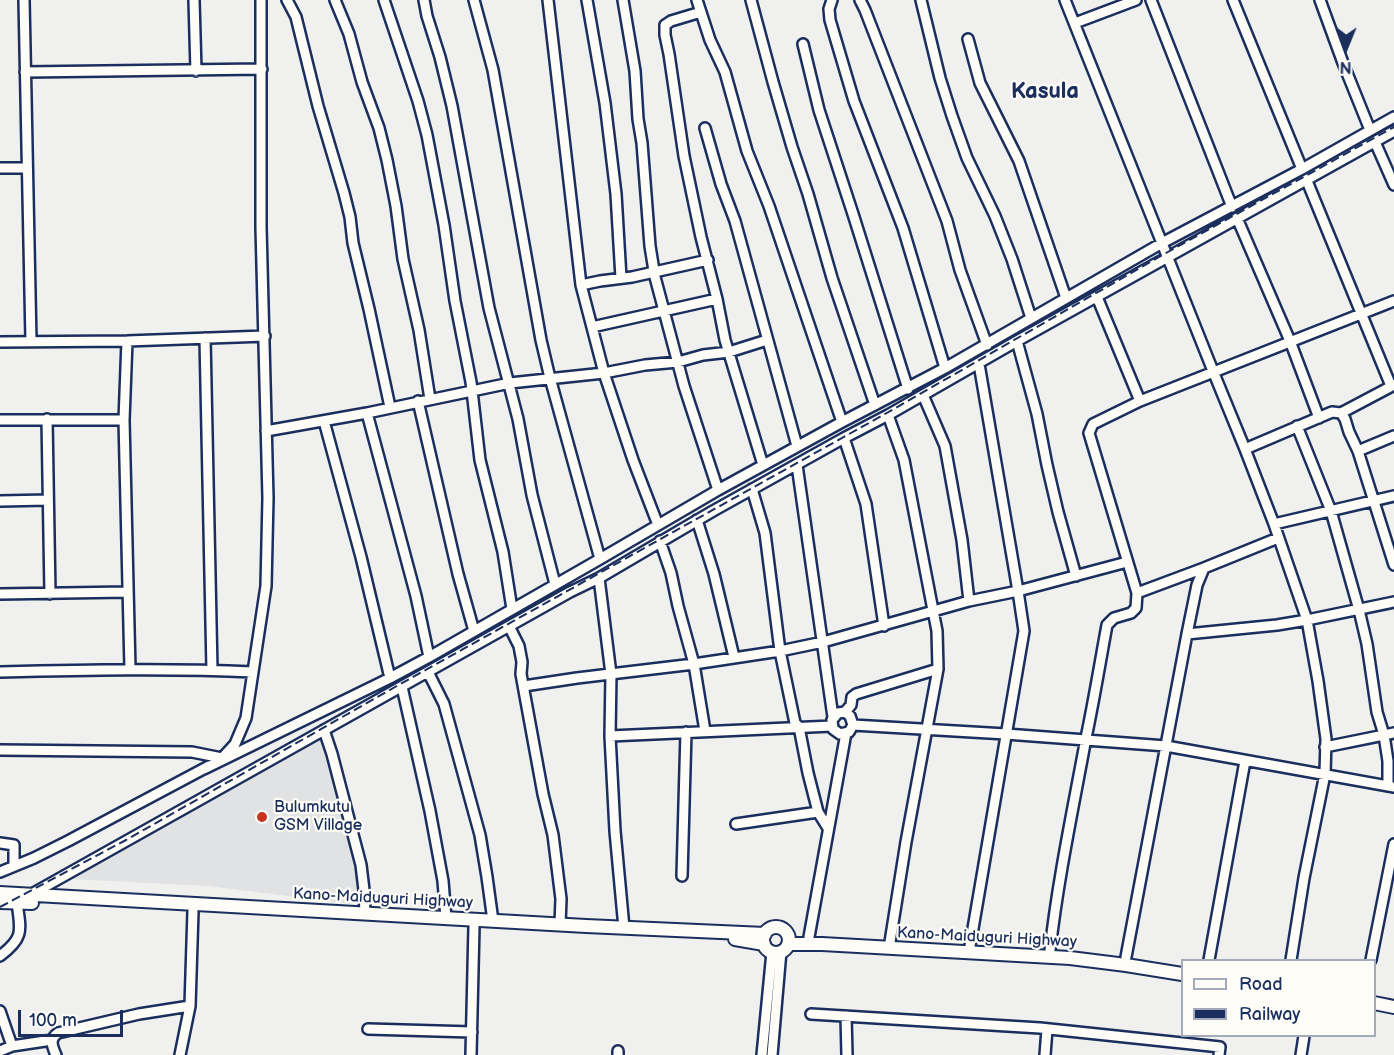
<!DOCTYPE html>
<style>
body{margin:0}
#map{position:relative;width:1394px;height:1055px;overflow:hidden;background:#f0f0ee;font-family:"Balsamiq Sans",sans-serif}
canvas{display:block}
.legend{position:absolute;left:1181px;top:959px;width:195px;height:78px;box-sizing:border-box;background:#fdfcf7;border:2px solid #a3aaba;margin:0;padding:8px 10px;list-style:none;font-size:18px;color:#1b2f5e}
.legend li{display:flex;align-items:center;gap:12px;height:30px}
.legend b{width:30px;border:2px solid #a3aaba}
.north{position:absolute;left:1316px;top:18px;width:60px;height:60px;-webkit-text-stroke:4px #fdfcf7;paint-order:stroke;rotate:181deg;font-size:16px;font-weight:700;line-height:24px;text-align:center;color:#1b2f5e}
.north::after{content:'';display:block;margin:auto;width:21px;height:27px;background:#1b2f5e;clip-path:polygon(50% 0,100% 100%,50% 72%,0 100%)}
.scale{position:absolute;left:18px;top:1010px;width:105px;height:27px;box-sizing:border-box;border:3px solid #1b2f5e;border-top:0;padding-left:8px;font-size:18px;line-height:21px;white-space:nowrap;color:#1b2f5e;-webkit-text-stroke:4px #fdfcf7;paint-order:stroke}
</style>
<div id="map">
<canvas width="1394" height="1055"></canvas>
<ul class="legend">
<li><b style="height:8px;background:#fdfcf7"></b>Road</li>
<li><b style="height:8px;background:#1b2f5e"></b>Railway</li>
</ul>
<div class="north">N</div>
<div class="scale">100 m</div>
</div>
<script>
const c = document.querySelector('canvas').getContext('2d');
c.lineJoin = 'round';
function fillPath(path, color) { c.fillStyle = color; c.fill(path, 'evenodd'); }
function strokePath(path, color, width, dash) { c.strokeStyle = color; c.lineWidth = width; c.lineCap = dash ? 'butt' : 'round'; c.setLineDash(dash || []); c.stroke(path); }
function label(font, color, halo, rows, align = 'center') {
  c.font = font + ' "Balsamiq Sans",sans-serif'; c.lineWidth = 4.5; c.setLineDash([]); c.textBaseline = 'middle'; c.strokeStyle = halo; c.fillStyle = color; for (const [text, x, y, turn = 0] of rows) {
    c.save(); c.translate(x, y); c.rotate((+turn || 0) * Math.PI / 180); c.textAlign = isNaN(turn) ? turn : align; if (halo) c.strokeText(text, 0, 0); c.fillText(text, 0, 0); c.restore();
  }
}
const built = new Path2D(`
 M324,730L364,890L351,904L209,886L71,879Z`);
const minor = new Path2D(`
 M24,0L31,341
 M194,0L196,71
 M287,0L296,17L318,106L344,193L350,217L353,243L369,309L390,407
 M335,0L349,34L362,82L379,128L387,160L396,206L403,259L419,330L430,399
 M384,0L418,101L427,135L444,225L455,301L471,382L480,460L503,552L512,609
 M424,0L427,16L440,57L452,106L489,308L518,419L532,495L555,584
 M474,0L493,70L541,340L550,378L600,559
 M548,0L581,285L604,373L633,460L658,525
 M587,0L605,103L616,194L621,278
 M623,0L635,71L638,119L642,143L650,246L655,277L684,386L718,490
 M697,0L710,40L725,72L747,151L769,206L842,422
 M751,0L773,82L792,147L808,194L832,278L875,405
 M832,0L829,9L830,20L854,101L903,228L945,368
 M860,0L865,10L947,221L960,270L987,345
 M921,0L940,78L952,116L967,158L995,216L1012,259L1031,318
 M1065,0L1213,371L1245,449L1274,524L1307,620L1318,681L1326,739L1325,774L1304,878L1291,960
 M1151,0L1232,207
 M1233,0L1302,169
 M1320,0L1343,63L1370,130
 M701,12L671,21L665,25V35L669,54L684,156L701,237L717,299L725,340L763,465
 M1075,23L1136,0
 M968,39L980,83L1019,161L1066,298
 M803,44L819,110L853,214L908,389
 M25,72L262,69
 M705,128L721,184L735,221L797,446
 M1375,142L1394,185
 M0,168H27
 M1307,181L1391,386
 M1237,218L1290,341L1319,418
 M581,285L600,281L632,277L708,260
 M1097,297L1140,401
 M592,327L717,299
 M205,338L212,670
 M127,341L124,420L130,669
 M1017,341L1037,414L1047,465L1058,512L1076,576
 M0,342L127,341L265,336
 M923,395L945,446L962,540L969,601
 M418,401L458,574L474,631
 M367,413L416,596L429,657
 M1341,413L1345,419L1349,432L1358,451L1394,565
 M888,415L904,460L937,631L938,669L906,842L890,942
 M47,419L50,594
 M0,420H124
 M324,421L361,557L390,678
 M1297,426L1331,511L1359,610L1367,644L1377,712L1384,735L1388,761V786
 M266,431L367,413L510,383L604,373L645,365L678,362L703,355L729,352L767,340
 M844,438L866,504L884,626
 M1245,449L1332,412L1341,413L1394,385
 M1358,451L1394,436
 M797,465L833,717
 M752,489L765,533L780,651L795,723L799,727L808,773L818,812L828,828
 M0,501L48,500
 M697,520L714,574L734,657
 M1274,524L1394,496
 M660,541L671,573L678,606L694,664L705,731
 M599,578L611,674L610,736L615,831L624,928
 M1137,593L1204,568L1278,538
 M0,594L127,592
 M509,626L519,646L522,662L521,674L525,696L543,794L553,835L561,899L560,924
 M1187,634L1277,625L1307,620L1394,602
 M0,672C84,670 169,668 253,672
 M428,672L444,704L480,835L487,877L493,921
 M524,686L577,678L694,664L780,651L823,642L969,601L1018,591L1127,562
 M402,687L430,811L443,881L446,918
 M845,712L850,716L853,725L849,732L840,734L833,729L832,720L838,713L845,712L851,705L852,697L856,694L938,669
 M853,725L1006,734L1166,746L1394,787
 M324,730L332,754L361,865L364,890L365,914
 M610,736L832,726
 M1325,747L1394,733
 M0,750L192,752L222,758
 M223,757L235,744L246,718L266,586L268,498L261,227V0
 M204,769L390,678L429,657L600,559L718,490L842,422L945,368L1162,243L1302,169L1394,117
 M736,824L818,812
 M0,843L14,845V866
 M0,872L34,858L68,841L209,766
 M682,876L686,732
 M809,937L846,733
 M970,946L1024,631L1018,591L979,364
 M1050,950C1058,879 1073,809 1086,738C1094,700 1100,663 1107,625L1114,618L1131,613L1136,608L1137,593L1089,433L1093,424L1140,401L1394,301
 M0,956C24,938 21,931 17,903L30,895L570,592L599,578L713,511L844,438L888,415L1017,341L1394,131
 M1126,957L1187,634L1197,585L1204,568
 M1209,960L1245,761
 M1371,960L1394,844
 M0,1011L12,1046
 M811,1014L1040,1028L1220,1047L1219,1055
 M846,1016L847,1055
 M368,1029L472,1032
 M0,1051L12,1046L52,1040
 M56,1055C52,1046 49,1039 58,1033L139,1014L190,1006
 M180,1055L190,1006L193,911
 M471,1055L474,926
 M618,1055V1051
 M762,1055L772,952
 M772,1055L781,951
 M1045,1055L1047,1029
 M1301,1055L1304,1036`);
const highway = new Path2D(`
 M0,893L586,926L765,934
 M0,902L32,903
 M763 940a13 13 0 1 1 26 0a13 13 0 1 1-26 0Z
 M735,939L764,944
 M788,944H822L1070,958L1126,965L1182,974
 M1374,1003L1394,1007`);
const rail = new Path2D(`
 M0,907L126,840L395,687L885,414L1166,253L1394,127`);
const markers = [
 [262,817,6,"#c8321e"]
];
const poiNames = [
 ["Bulumkutu",274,808],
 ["GSM Village",274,826]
];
const streetNames = [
 ["Kano-Maiduguri Highway",383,899,3],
 ["Kano-Maiduguri Highway",987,938,3]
];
const districtNames = [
 ["Kasula",1045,92]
];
fillPath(built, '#e0e2e3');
strokePath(minor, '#1b2f5e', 14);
strokePath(highway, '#1b2f5e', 16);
strokePath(minor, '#fdfcf7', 9);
strokePath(highway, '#fdfcf7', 12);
strokePath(rail, '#1b2f5e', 2, [9, 4.5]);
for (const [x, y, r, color] of markers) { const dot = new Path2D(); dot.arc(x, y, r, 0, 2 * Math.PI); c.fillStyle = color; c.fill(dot); strokePath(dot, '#fdfcf7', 2); }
label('16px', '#1b2f5e', '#fdfcf7', poiNames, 'left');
label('16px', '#1b2f5e', '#fdfcf7', streetNames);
label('bold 22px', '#1b2f5e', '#fdfcf7', districtNames);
</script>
